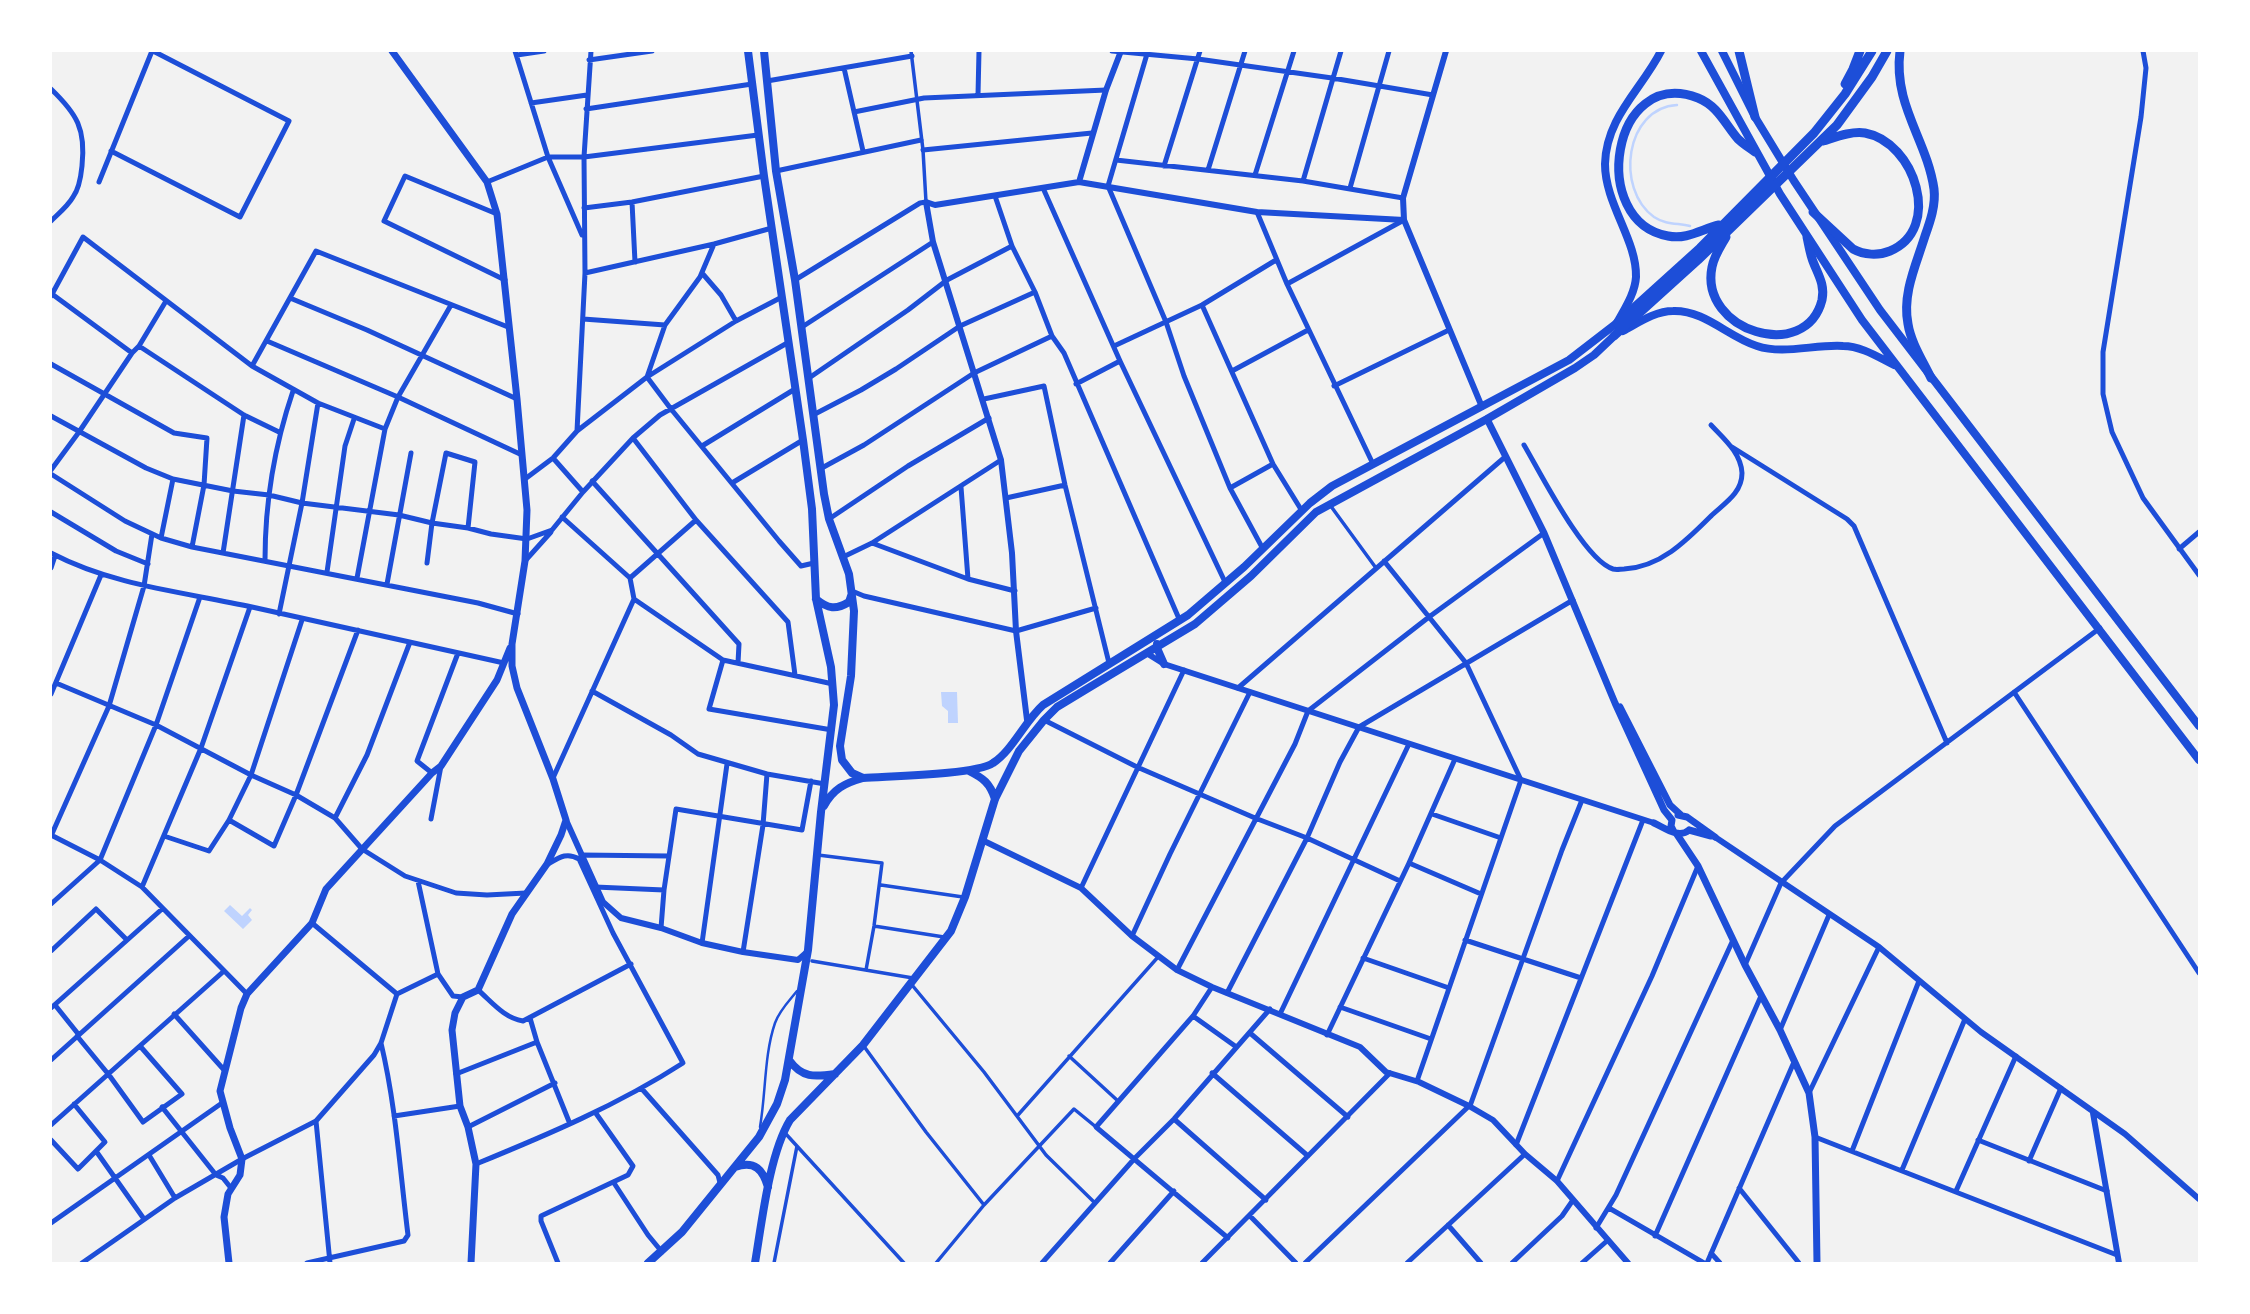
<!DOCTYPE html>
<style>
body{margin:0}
#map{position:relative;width:2250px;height:1314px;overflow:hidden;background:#f2f2f2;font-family:Montserrat,sans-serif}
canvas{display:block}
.frame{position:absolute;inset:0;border:52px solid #fff;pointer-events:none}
</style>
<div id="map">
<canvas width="2250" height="1314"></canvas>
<div class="frame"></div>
</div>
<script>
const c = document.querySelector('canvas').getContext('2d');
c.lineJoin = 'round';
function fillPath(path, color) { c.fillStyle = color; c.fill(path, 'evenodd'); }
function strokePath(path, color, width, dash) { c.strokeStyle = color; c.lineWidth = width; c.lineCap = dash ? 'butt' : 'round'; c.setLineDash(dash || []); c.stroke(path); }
const water = new Path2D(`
 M941,692H957L958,723H948V711L942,706Z
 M230,905L242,916L250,908L252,910L248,915L252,920L243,929L224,911Z`);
const stream = new Path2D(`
 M1677,105C1625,108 1615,189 1654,217C1666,225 1678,223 1690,226`);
const service = new Path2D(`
 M760,1127C766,1093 764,1055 775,1023C779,1011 789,1001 797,991`);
const pedestrian = new Path2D(`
 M911,51L923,150L926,202
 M1330,505L1376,568
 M818,855L882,863L874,926L866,970
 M881,885L963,897
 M874,926L944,937
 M812,961L913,978
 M912,985L984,1072L1046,1155L1095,1203
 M863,1045L926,1132L984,1205
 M1069,1056L1118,1101
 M1018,1115L1158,957
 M785,1133L904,1263
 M774,1263L797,1146
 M936,1263L984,1205L1074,1109L1096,1127`);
const minor = new Path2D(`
 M515,51L548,157L582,235
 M1112,51L1198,59L1332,78L1433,95
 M2143,51L2146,68L2141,117L2103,352V394L2112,432L2143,498L2199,575
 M1147,54L1108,186L1166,322L1184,376L1230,488L1263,549
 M517,55L544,51
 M589,60L652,51
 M844,68L863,151
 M767,81L912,56
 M51,89C77,114 86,129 82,166C81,176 79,189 73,197C68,206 58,214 51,221
 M978,95L979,51
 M531,103L587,95
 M586,109L752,84
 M854,112L924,98L1106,90
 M923,150L1092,133
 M111,151L240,217L289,121L153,51
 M1116,160L1303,181L1403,198
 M1164,166L1200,51
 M1208,170L1245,51
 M776,171L921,140
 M1255,175L1294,51
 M1303,181L1341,51
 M99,182L152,51
 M487,182L548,157H584L758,135
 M1043,188L1120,361L1225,582
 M1350,188L1389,51
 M995,196L1012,246L1035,292L1052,336L1064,353L1180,621
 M632,202L635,262
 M584,208L632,202L764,176
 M1257,212L1287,284L1373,464
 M497,214L405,176L384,221L505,280
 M714,244L700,277L665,325L647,377L671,409L779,541L801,566L814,563
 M585,273L714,244L772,228
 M702,273L721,295L736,321
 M795,280L920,203L926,202
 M1287,284L1404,220
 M52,294L132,353
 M51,296L83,237L252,366L318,403L385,429
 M290,298L367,330L517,399
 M1202,305L1273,464L1302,511
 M583,319L665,325
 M802,327L933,242
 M267,341L398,397L522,455
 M139,346L244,415L279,432
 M1114,346L1202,305L1276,260
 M51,364L174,433L207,438L204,485L192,547
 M252,366L316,251L508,327
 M1232,371L1308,330
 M809,378L908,310L947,280L1012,246
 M1076,384L1120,361
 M1334,386L1449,330
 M984,399L1044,386L1065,485L1109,663
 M813,415L861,390L896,369L960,326L1035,292
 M51,416L146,468L173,479L233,491L269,495L302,503L399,515L432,523L468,528L491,534L527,539L552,530L583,492L633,438L660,415L789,342
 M577,431L585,273L584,157L591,51
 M633,438L696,520L788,622L795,675
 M1524,445C1540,472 1584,560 1613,569C1617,570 1620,569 1624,569C1661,567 1687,540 1712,515C1725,503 1742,493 1742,473C1741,453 1724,439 1711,425
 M702,446L795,389
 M1732,447L1847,519L1854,526L1947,743
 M553,458L583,492
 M820,469L864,445L974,373L1052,336
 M51,470L79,432L132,353L139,346L166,301
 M51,474L125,521L161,538L192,547L478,603L518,614
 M525,479L553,458L577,431L647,377L736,321L782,297
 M592,481L739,644L738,663
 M732,483L803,440
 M961,487L968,579
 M1230,488L1273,464
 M1006,498L1065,485
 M51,512L116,551L148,564
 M562,517L630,578L634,599L723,660L833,684
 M829,519L908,466L989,418
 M161,538L173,479
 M872,543L968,579L1015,591
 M2179,549L2199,532
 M51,553C114,586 184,592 252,607C336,626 420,645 504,663
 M223,553L244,415
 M843,557L872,543L1001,460
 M265,560C265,501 274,447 293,391
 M525,561L551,532
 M1384,561L1466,663L1521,780L1417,1081
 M427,563L432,523L446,453L475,462L468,528
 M51,568L55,556
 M327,572L345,446L354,419
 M357,578L385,429L398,397L451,305
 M630,578L696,520
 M387,584L411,453
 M852,591L864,596L1016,631L1096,608
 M279,614L302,503L318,403
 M723,660L709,709L832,730
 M56,683L156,725L251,775L296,795L335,818L362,849L405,876L456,893L487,895L526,893
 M1238,688L1505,457
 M592,691L671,735L698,754L767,774L825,784
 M2014,692L2199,973
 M51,694L101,575
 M1044,720L1137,767L1255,818L1307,838L1400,881
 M432,773L417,761L458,653
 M553,778L634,599
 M1432,814L1501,838
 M335,818L367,755L410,642
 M431,819L441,766
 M229,820L274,846L296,795L358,630
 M51,835L100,860L142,887L247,994
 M51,836L109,706L144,586L152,534
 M164,836L209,851L229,820L251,775L302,620
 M581,855L669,856
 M1409,863L1481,894
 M418,881L438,974
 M142,887L201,748L250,607
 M595,887L664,890
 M1081,888L1184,670
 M51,904L100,860L156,725L200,597
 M312,923L397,994
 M661,928L664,890L676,809L802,830L811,781
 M1132,936L1170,854L1250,692
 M1465,940L1581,978
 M702,943L727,764
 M51,951L96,909L127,940
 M743,952L763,825L767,774
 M1363,958L1449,988
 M1745,965L1781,883L1835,826L2100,628
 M1177,970L1295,744L1308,711L1429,617L1544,533
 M1212,987L1193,1016L1096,1127L1228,1238
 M478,990C492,1002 504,1018 523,1021L631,964
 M1227,993L1307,838L1340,762L1359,727L1573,600
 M55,1005L79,1035
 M1340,1007L1431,1039
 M51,1008L162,909
 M174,1014L225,1071
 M1280,1014L1409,744
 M1193,1016L1235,1046
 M530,1018L537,1042L570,1124
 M1780,1030L1829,915
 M1250,1033L1348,1117
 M1327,1035L1409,863L1455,759
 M77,1036L109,1075L143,1122L182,1094L140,1046
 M51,1060L189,936
 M1212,1073L1308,1156
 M456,1074L537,1042
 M642,1089L718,1175L720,1183
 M1809,1093L1879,947
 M1470,1106L1562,850L1582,800
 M162,1107L216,1175L223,1178L231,1188
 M394,1116L460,1106
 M1174,1119L1266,1200
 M316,1121L330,1263
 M51,1125L224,971
 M468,1127L555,1083
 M1815,1137L2117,1255
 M51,1140L78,1169L105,1142L74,1104
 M1978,1140L2107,1191
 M1516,1145L1643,820
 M96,1151L144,1219
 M1852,1151L1919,981
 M149,1155L175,1198
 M2029,1161L2061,1088
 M476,1164C547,1135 618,1105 683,1063L613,933L579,859C567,852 560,857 548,864
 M1902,1170L1965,1019
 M1557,1181L1652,976L1698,866
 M614,1183L648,1235L662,1252
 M1739,1188L1799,1263
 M1956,1191L2016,1056
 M1609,1208L1704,1263
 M1250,1216L1296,1263
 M51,1223L222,1103
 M1448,1225L1481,1263
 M1596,1228L1616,1195L1733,940
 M1655,1236L1761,996
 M1711,1253L1720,1263
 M82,1263L175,1198L242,1159L316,1121L374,1055L381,1043L397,994L438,974L453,996L463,997
 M307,1263L404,1241L408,1235C400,1171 396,1106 381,1043
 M558,1263L541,1221V1216L628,1175L633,1166L595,1112
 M1042,1263L1135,1158L1174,1119L1270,1009
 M1110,1263L1174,1191
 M1202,1263L1390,1073
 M1305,1263L1469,1106
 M1407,1263L1525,1154
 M1512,1263L1562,1216L1573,1200
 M1582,1263L1608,1240
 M1707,1263L1794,1062`);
const tertiary = new Path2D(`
 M1446,51L1403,198L1404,220L1482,407
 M1079,182L1106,90L1121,51
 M1148,654L1164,664L1654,823
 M1027,720L1016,631L1012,553L1001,460L933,242L926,202L935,205L1079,182L1257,212L1404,220
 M566,820L603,902L621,918L661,928L702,943L743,952L798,960L807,952
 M1715,837L1879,947L1981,1032L2125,1134L2199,1199
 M982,840L1081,888L1132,936L1177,970L1212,987L1360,1047L1386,1072L1419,1082L1469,1106L1493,1120L1525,1154L1557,1181L1628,1263
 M2093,1113L2119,1263`);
const secondary = new Path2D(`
 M392,51L487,182L497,214L517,399L527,510L525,561L512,644V666L517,688L553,779L566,820L561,835L547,864L512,914L478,990L463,997L455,1013L452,1030L460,1106L468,1127L476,1164L471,1263
 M1487,419L1544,533L1615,703L1664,810L1672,820L1671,826L1674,832
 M1620,707L1670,805L1681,815
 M1678,815L1687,817L1715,837
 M1654,823C1665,828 1679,839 1689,830
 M1689,830L1711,836
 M1676,833L1698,866L1745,965L1780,1030L1809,1093L1815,1137L1817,1263
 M229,1263L224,1217L228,1194L240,1175L242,1159L230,1128L220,1091L241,1008L247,994L312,923L326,889L432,773L441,766L497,680L510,648`);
const primary = new Path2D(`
 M764,51L776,171L795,280L824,494L829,519L849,574L854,611L851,676L843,727L840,746L842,760L852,773L863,778C889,776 975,775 993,763C1012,751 1025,721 1043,705L1188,615L1244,567L1310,503L1332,486L1569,360L1617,323
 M816,599C828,609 836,610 849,602L852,593
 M1157,644V648L1164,664
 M969,771C983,778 990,783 995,799
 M824,806C833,789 845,783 863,778
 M789,1060C802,1078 814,1077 835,1074
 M735,1167C755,1160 763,1170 768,1187
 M648,1263L682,1232L759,1137L777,1104L785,1080L808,950L821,812L834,705L831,667L816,599L812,509L803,440L764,176L748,51
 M755,1263C762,1222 769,1155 790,1120L863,1045L951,931L965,897L995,799L1019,751L1044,720L1057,707L1090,687L1195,624L1251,576L1316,512L1487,419L1575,368L1594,355L1614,336`);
const trunk = new Path2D(`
 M1701,51L1780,194L1862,320L2199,760
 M1722,51L1755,117L1794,181L1880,310L2199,726
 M1618,321C1625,308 1635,293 1636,277C1637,240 1605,204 1605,164C1606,117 1642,89 1661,51
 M1623,331C1638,323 1655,311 1673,311C1705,310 1728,337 1757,346C1783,355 1816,344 1843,346C1861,346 1878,357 1894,365`);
const motorway = new Path2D(`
 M1739,51L1755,117
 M1900,51C1893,105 1927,140 1934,189C1936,205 1930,222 1925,236C1916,265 1902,294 1908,324C1911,343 1923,361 1931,378
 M1845,84L1853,69L1860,51
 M1813,212L1853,249C1864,255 1878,256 1890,251C1943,229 1915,142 1865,133C1851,131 1836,137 1823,141
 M1719,225C1702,229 1687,240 1668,236C1588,222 1611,65 1698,98C1718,106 1725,124 1738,139C1743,144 1750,148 1755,152
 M1726,237C1721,246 1714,256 1712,267C1699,331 1806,364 1822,300C1825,286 1819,276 1814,264C1810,255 1809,246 1807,237
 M1617,323L1700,248L1814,133L1845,94L1872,51
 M1614,336L1698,260L1837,125L1872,77L1887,51`);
fillPath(water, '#bfd3fe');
strokePath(stream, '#bfd3fe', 2.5);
strokePath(service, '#1d4ed8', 2.5);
strokePath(pedestrian, '#1d4ed8', 3.5);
strokePath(minor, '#1d4ed8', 5);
strokePath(tertiary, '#1d4ed8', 6);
strokePath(secondary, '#1d4ed8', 7);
strokePath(primary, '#1d4ed8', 8);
strokePath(trunk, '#1d4ed8', 8);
strokePath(motorway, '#1d4ed8', 9);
</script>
